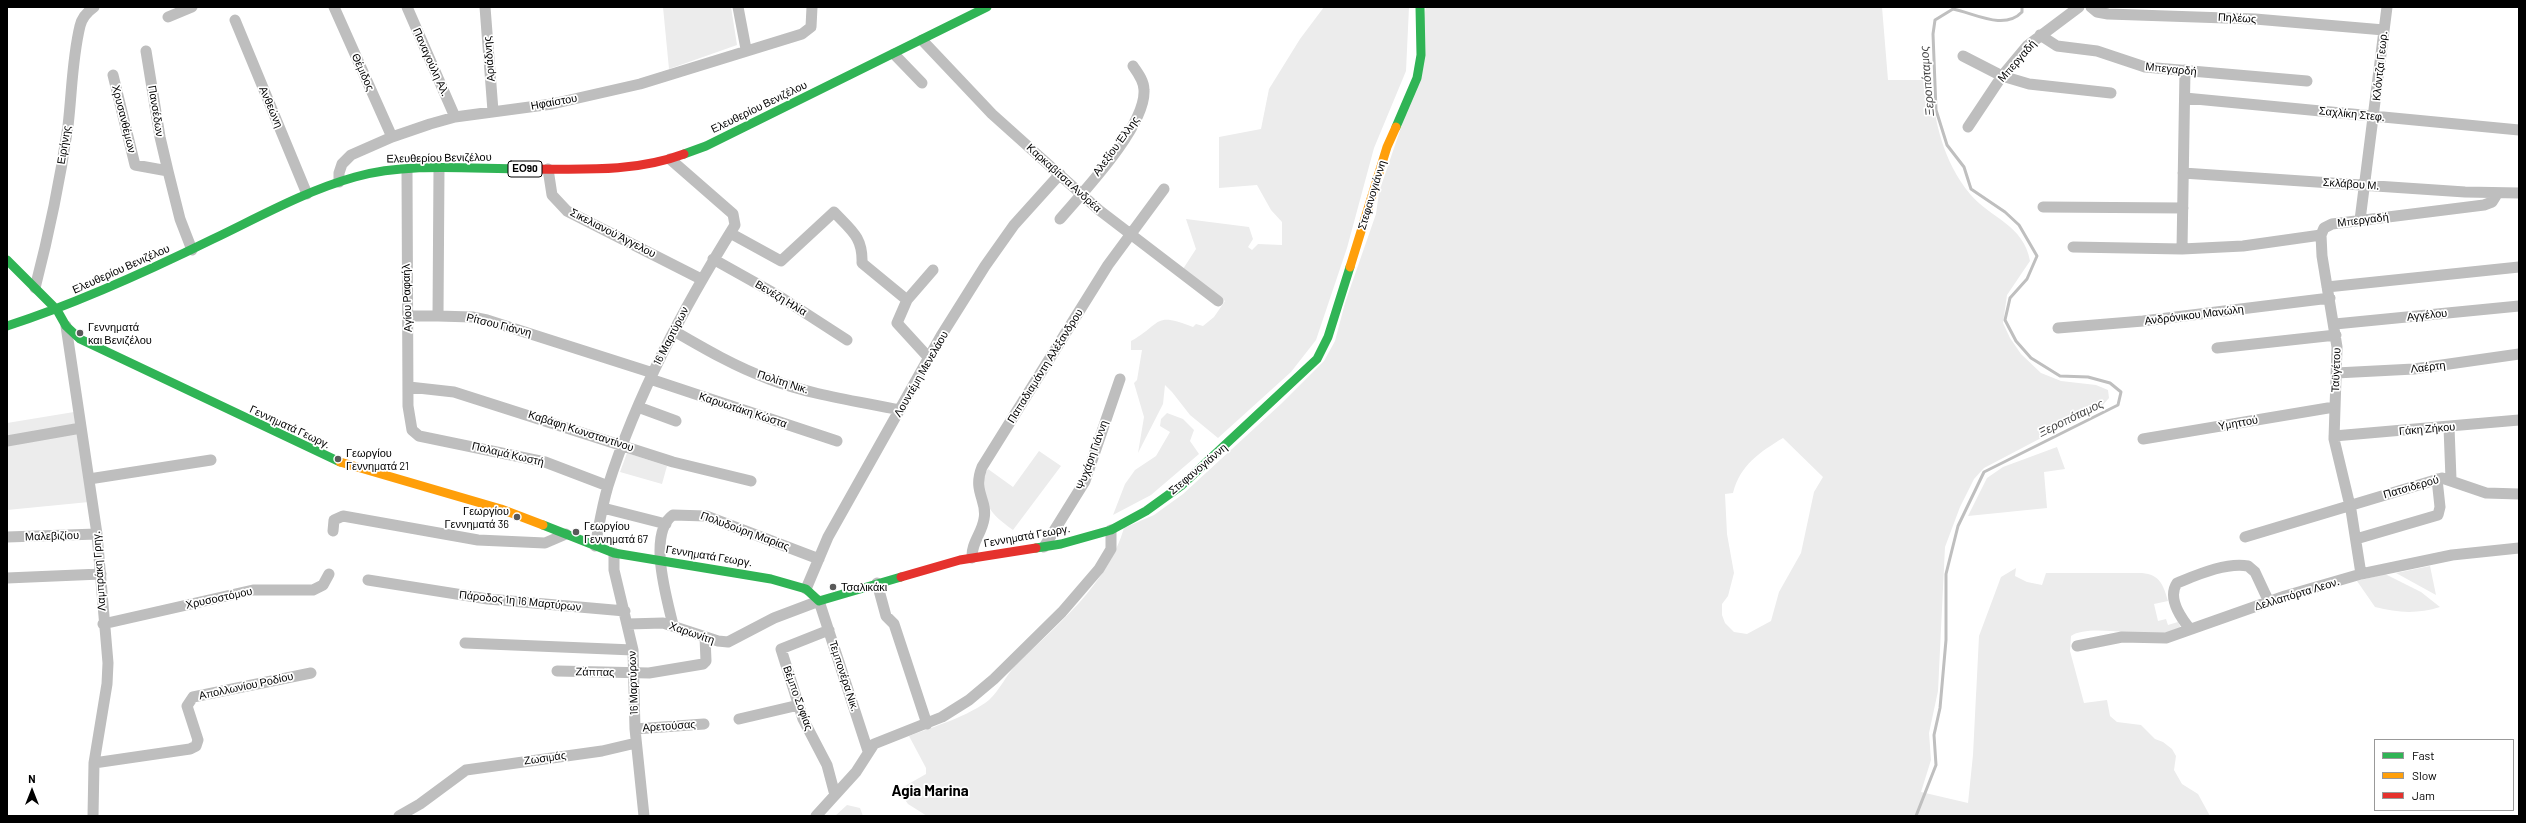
<!DOCTYPE html>
<meta charset="utf-8">
<style>
body{margin:0}
#map{position:relative;width:2526px;height:823px;overflow:hidden;background:#fff;font-family:Barlow,sans-serif}
canvas{display:block}
.frame{position:absolute;inset:0;border:8px solid #000;pointer-events:none}
.legend{position:absolute;left:2374px;top:739px;width:140px;height:72px;box-sizing:border-box;background:#fff;border:1px solid #999;margin:0;padding:5px 7px;list-style:none;font-size:12px;color:#000}
.legend li{display:flex;align-items:center;gap:8px;height:20px}
.legend b{width:20px;border:1px solid #999}
.north{position:absolute;left:12px;top:771px;width:40px;height:40px;-webkit-text-stroke:3px #fff;paint-order:stroke;rotate:0deg;font-size:11px;font-weight:700;line-height:16px;text-align:center;color:#000}
.north::after{content:'';display:block;margin:auto;width:14px;height:18px;background:#000;clip-path:polygon(50% 0,100% 100%,50% 72%,0 100%)}
</style>
<div id="map">
<canvas width="2526" height="823"></canvas>
<div class="frame"></div>
<ul class="legend">
<li><b style="height:5px;background:#30b455"></b>Fast</li>
<li><b style="height:5px;background:#ff9f0a"></b>Slow</li>
<li><b style="height:5px;background:#e5322d"></b>Jam</li>
</ul>
<div class="north">N</div>
</div>
<script>
const c = document.querySelector('canvas').getContext('2d');
c.lineJoin = 'round';
function fillPath(path, color) { c.fillStyle = color; c.fill(path, 'evenodd'); }
function strokePath(path, color, width, dash) { c.strokeStyle = color; c.lineWidth = width; c.lineCap = dash ? 'butt' : 'round'; c.setLineDash(dash || []); c.stroke(path); }
function label(font, color, halo, rows, align = 'center') {
  c.font = font + ' Barlow,sans-serif'; c.lineWidth = 3.5; c.setLineDash([]); c.textBaseline = 'middle'; c.strokeStyle = halo; c.fillStyle = color; for (const [text, x, y, turn = 0] of rows) {
    c.save(); c.translate(x, y); c.rotate((+turn || 0) * Math.PI / 180); c.textAlign = isNaN(turn) ? turn : align; if (halo) c.strokeText(text, 0, 0); c.fillText(text, 0, 0); c.restore();
  }
}
const green = new Path2D(`
 M663,7H731L737,45L669,69Z
 M1324,7H1409L1406,71L1374,148L1347,248L1316,340L1291,372L1218,438L1190,415L1172,392L1165,385L1163,404L1138,453L1144,417L1134,383L1137,380L1142,350H1131V341C1162,324 1153,311 1193,327L1196,324L1203,326L1214,317L1225,301L1183,269L1196,249L1186,219L1249,227L1253,239L1248,247L1252,250L1258,244L1282,245V222L1271,210L1257,185L1219,188V137L1261,129L1269,89L1300,39Z
 M1426,7H1882L1888,80H1931C1934,121 1943,161 1970,194C1990,218 2024,225 2030,261L2007,295L2003,323L2010,338L2021,354L2041,373L2061,381L2096,385L2108,390L2109,398L2102,406L1984,468L1974,479L1960,507L1945,547L1938,691L1929,733L1931,760L1921,792L1968,803L1973,755L1979,636L2001,577L2016,568L2015,576L2027,582L2042,585L2046,573H2142C2160,575 2163,584 2168,601L2154,604L2158,621L2166,619L2168,625L2178,622L2181,628C2170,632 2159,635 2147,634C2128,634 2087,625 2071,636L2070,651L2084,703L2107,700L2110,716L2117,722L2141,725L2155,739L2163,742L2172,749L2176,756L2174,770L2182,784L2198,794L2210,816H927L908,804L898,790L926,774V768L909,736C933,727 969,716 989,700C1000,690 1006,675 1017,664C1057,625 1108,584 1124,528L1154,515L1183,494L1282,403L1324,361L1335,341L1345,303L1376,214L1379,192L1408,107ZM1783,438L1823,477L1814,492L1801,553L1779,592L1771,621L1747,634L1734,632L1725,623L1722,615V604L1728,596L1734,573L1727,534L1725,494L1733,493C1740,465 1760,452 1783,438Z
 M74,412L89,502L7,510V423Z
 M1167,413L1183,419L1194,430L1190,441L1199,454L1151,495L1113,515L1125,484L1135,470L1156,456L1170,432L1160,426L1161,419Z
 M2057,447L2065,469L2044,472L2047,508L1968,516L1987,478L2003,467Z
 M1039,451L1061,466L1013,530C987,511 988,509 982,478L988,469L1013,487Z
 M627,453L667,466L662,484L620,472Z
 M2430,566L2436,595L2396,573Z
 M2385,574L2421,592L2440,607C2418,614 2398,613 2375,607L2357,581Z
 M847,805L860,808L863,816H835Z`);
const stream = new Path2D(`
 M1916,816L1936,765L1934,735L1940,708L1946,640V574L1958,526L1984,472L2118,405L2121,392L2110,383L2088,377L2060,376L2031,358L2016,341L2005,320L2010,298L2027,279L2037,256L2019,225L2005,212L1971,189L1964,167L1947,145L1936,110L1933,34L1935,20L1953,9C1974,13 2004,31 2022,12V7`);
const street = new Path2D(`
 M334,7L392,137
 M407,7L455,117
 M485,7L493,111
 M738,7L746,49
 M2091,7L2097,12L2108,14L2255,19L2384,30
 M168,17L192,7
 M235,20L307,194
 M2040,35L2057,46L2097,51L2145,67L2307,81
 M922,40L992,114L1099,210L1218,301
 M146,51L160,137L168,171
 M894,54L922,83
 M1963,56L2002,76L2029,84L2111,93
 M2185,70L2182,249L2243,246L2321,235L2324,228L2332,224L2484,205L2492,202L2497,194
 M113,75L135,165L168,171L180,219L192,250
 M2185,98L2519,130
 M1968,127L2002,76L2027,46L2079,7
 M439,168L438,316L472,317L487,320L653,373
 M548,169L552,195L567,211L701,279
 M407,170L408,406L412,430L419,436L545,462L608,486
 M2183,173L2465,192L2519,193
 M339,182V173L342,164L351,155L392,137L430,124L455,117L552,104L640,84L802,34L811,27L812,7
 M2043,207L2183,208
 M1060,219C1084,191 1146,126 1144,90C1144,81 1138,73 1133,66
 M2360,220L2387,7
 M730,233L781,261L834,212C851,230 863,237 862,263L907,300
 M2321,235L2322,256L2337,347L2334,439L2351,510L2361,574
 M2073,247L2182,249
 M713,259L779,296L847,340
 M2327,287L2519,267
 M35,288C49,234 60,181 68,126C72,92 72,59 80,26C82,17 87,12 94,7
 M408,316H438
 M2335,324L2519,306
 M66,326L97,534L108,663L107,684L94,763L93,816
 M2058,328L2143,321L2330,298
 M674,331C705,349 736,367 769,379C811,395 857,401 900,410
 M2217,348L2336,335
 M929,358L897,323L907,300L933,270
 M2336,373L2414,369L2519,354
 M650,379L837,441
 M409,387L454,392L673,462L751,481
 M638,407L676,421
 M2449,427L2451,479
 M2334,436L2519,420
 M2143,439L2334,407
 M7,441L81,428
 M89,479L211,460
 M603,508L666,524
 M333,531L334,520L343,516L478,540L545,543L566,534
 M7,537L97,534
 M2245,537L2442,478L2486,493L2519,494
 M2356,539L2438,515L2440,507L2437,479
 M595,546C599,526 602,506 608,486C637,394 684,307 735,225L733,214L670,159
 M1044,547L1085,481L1120,379
 M614,553V570L633,650L635,729L644,816
 M972,558C971,543 982,533 984,519C988,500 972,492 982,467L1108,265L1164,189
 M7,578L101,574
 M368,580L488,599L625,611
 M877,583L886,616L894,624L927,724
 M806,589L828,537L941,336L985,266L1014,225L1060,174
 M103,624L253,590H313L323,585L329,574
 M628,624L663,623L718,641L728,642L774,618L819,601L868,751
 M673,625C667,599 647,533 673,515L706,516L819,559
 M2190,629C2181,618 2167,598 2177,583C2197,575 2226,562 2248,566L2255,572L2269,602
 M829,630L781,649L803,719L827,765L835,795
 M465,643L633,650
 M2077,646L2122,637L2166,638L2285,596L2361,574L2452,555L2519,548
 M557,671L649,673L703,664L706,661L705,637
 M739,719L799,705
 M635,729L704,724
 M94,763L190,749L196,746L198,740L187,706L193,697L311,673
 M399,816L420,804L466,770L602,751L636,743
 M816,816L856,772L874,744L942,717L969,700L994,679L1062,612L1099,569L1111,549V530`);
const fast = new Path2D(`
 M1396,127L1417,78L1421,55L1420,7
 M684,154L706,146L987,7
 M7,260L57,310L66,326L80,339L340,462
 M7,326C78,303 146,272 213,239C259,217 305,191 355,177C409,162 470,169 526,169
 M543,525L614,553L771,579L806,589L819,601L901,577
 M1036,548L1061,544L1111,530L1146,511L1182,485L1317,359L1328,337L1350,267`);
const slow = new Path2D(`
 M1350,267L1387,147L1396,127
 M340,462L501,509L543,525`);
const jam = new Path2D(`
 M526,169C580,169 633,173 684,154
 M901,577L960,560L1036,548`);
const markers = [
 [80,333,4,"#595959"],
 [338,459,4,"#595959"],
 [517,517,4,"#595959"],
 [576,532,4,"#595959"],
 [833,587,4,"#595959"]
];
const shields = [
 [525,169,34]
];
const shieldNames = [
 ["ΕΟ90",525,169]
];
const streetNames = [
 ["Πηλέως",2237,18,3],
 ["Αριάδνης",489,59,-95],
 ["Μπεργαδή",2017,61,-49],
 ["Παναγούλη Αλ.",431,62,66],
 ["Κλόντζα Γεωρ.",2380,66,-84],
 ["Μπεγαρδή",2171,69,6],
 ["Θέμιδος",363,72,66],
 ["Ηφαίστου",554,102,-10],
 ["Ανθεώνη",271,107,67],
 ["Ελευθερίου Βενιζέλου",759,107,-26],
 ["Πανσέδων",156,111,81],
 ["Σαχλίκη Στεφ.",2352,114,6],
 ["Χρυσανθέμων",124,119,76],
 ["Ειρήνης",64,145,-81],
 ["Αλεξίου Έλλης",1116,146,-54],
 ["Ελευθερίου Βενιζέλου",439,158,-1],
 ["Καρκαβίτσα Ανδρέα",1064,178,42],
 ["Σκλάβου Μ.",2351,184,4],
 ["Στεφανογιάννη",1372,195,-73],
 ["Μπεργαδή",2363,220,-7],
 ["Σικελιανού Άγγελου",613,233,27],
 ["Ελευθερίου Βενιζέλου",121,269,-24],
 ["Αγίου Ραφαήλ",407,298,-92],
 ["Βενέζη Ηλία",781,298,31],
 ["Ανδρόνικου Μανώλη",2194,315,-7],
 ["Αγγέλου",2427,315,-6],
 ["Ρίτσου Γιάννη",499,325,14],
 ["16 Μαρτύρων",671,336,-63],
 ["Παπαδιαμάντη Αλέξανδρου",1045,366,-58],
 ["Λαέρτη",2428,367,-7],
 ["Ταϋγέτου",2336,370,-88],
 ["Λουντέμη Μενελάου",921,374,-60],
 ["Πολίτη Νικ.",783,382,18],
 ["Καρυωτάκη Κώστα",743,410,18],
 ["Υμηττού",2238,423,-10],
 ["Γεννηματά Γεωργ.",290,427,25],
 ["Γάκη Ζήκου",2427,429,-5],
 ["Καβάφη Κωνσταντίνου",581,431,18],
 ["Παλαμά Κωστή",508,454,13],
 ["Ψυχάρη Γιάννη",1092,455,-70],
 ["Στεφανογιάννη",1198,469,-40],
 ["Πατσιδερού",2411,487,-16],
 ["Πολυδούρη Μαρίας",745,531,20],
 ["Μαλεβιζίου",52,536,-2],
 ["Γεννηματά Γεωργ.",1027,536,-10],
 ["Γεννηματά Γεωργ.",709,556,9],
 ["Λαμπράκη Γρηγ.",99,571,-94],
 ["Δελλαπόρτα Λεον.",2297,594,-17],
 ["Χρυσοστόμου",219,598,-12],
 ["Πάροδος 1η 16 Μαρτύρων",520,601,6],
 ["Χαρωνίτη",692,633,19],
 ["Ζάππας",595,672,1],
 ["Τεμπονέρα Νικ.",844,676,72],
 ["16 Μαρτύρων",633,683,-92],
 ["Απολλωνίου Ροδίου",246,686,-12],
 ["Βέμπο Σοφίας",798,698,70],
 ["Αρετούσας",669,726,-4],
 ["Ζωσιμάς",545,758,-8]
];
const poiNames = [
 ["Γεννηματά",88,327],
 ["και Βενιζέλου",88,340],
 ["Γεωργίου",346,453],
 ["Γεννηματά 21",346,466],
 ["Γεωργίου",509,511,"right"],
 ["Γεννηματά 36",509,524,"right"],
 ["Γεωργίου",584,526],
 ["Γεννηματά 67",584,539],
 ["Τσαλικάκι",841,587]
];
const waterNames = [
 ["Ξεροπόταμος",1927,81,-95],
 ["Ξεροπόταμος",2071,418,-26]
];
const districtNames = [
 ["Agia Marina",930,791]
];
fillPath(green, '#ececec');
strokePath(stream, '#bfbfbf', 3);
strokePath(street, '#bebebe', 11);
strokePath(fast, '#30b455', 9);
strokePath(slow, '#ff9f0a', 9);
strokePath(jam, '#e5322d', 9);
for (const [x, y, r, color] of markers) { const dot = new Path2D(); dot.arc(x, y, r, 0, 2 * Math.PI); c.fillStyle = color; c.fill(dot); strokePath(dot, '#fff', 1.5); }
for (const [x, y, w] of shields) { const box = new Path2D(); box.roundRect(x - w / 2, y - 8, w, 16, 3); c.fillStyle = '#fff'; c.fill(box); strokePath(box, '#000', 1); }
label('bold 10px', '#000', null, shieldNames);
label('11px', '#000', '#fff', streetNames);
label('11px', '#000', '#fff', poiNames, 'left');
label('italic 12px', '#444', '#fff', waterNames);
label('bold 15px', '#000', '#fff', districtNames);
</script>
